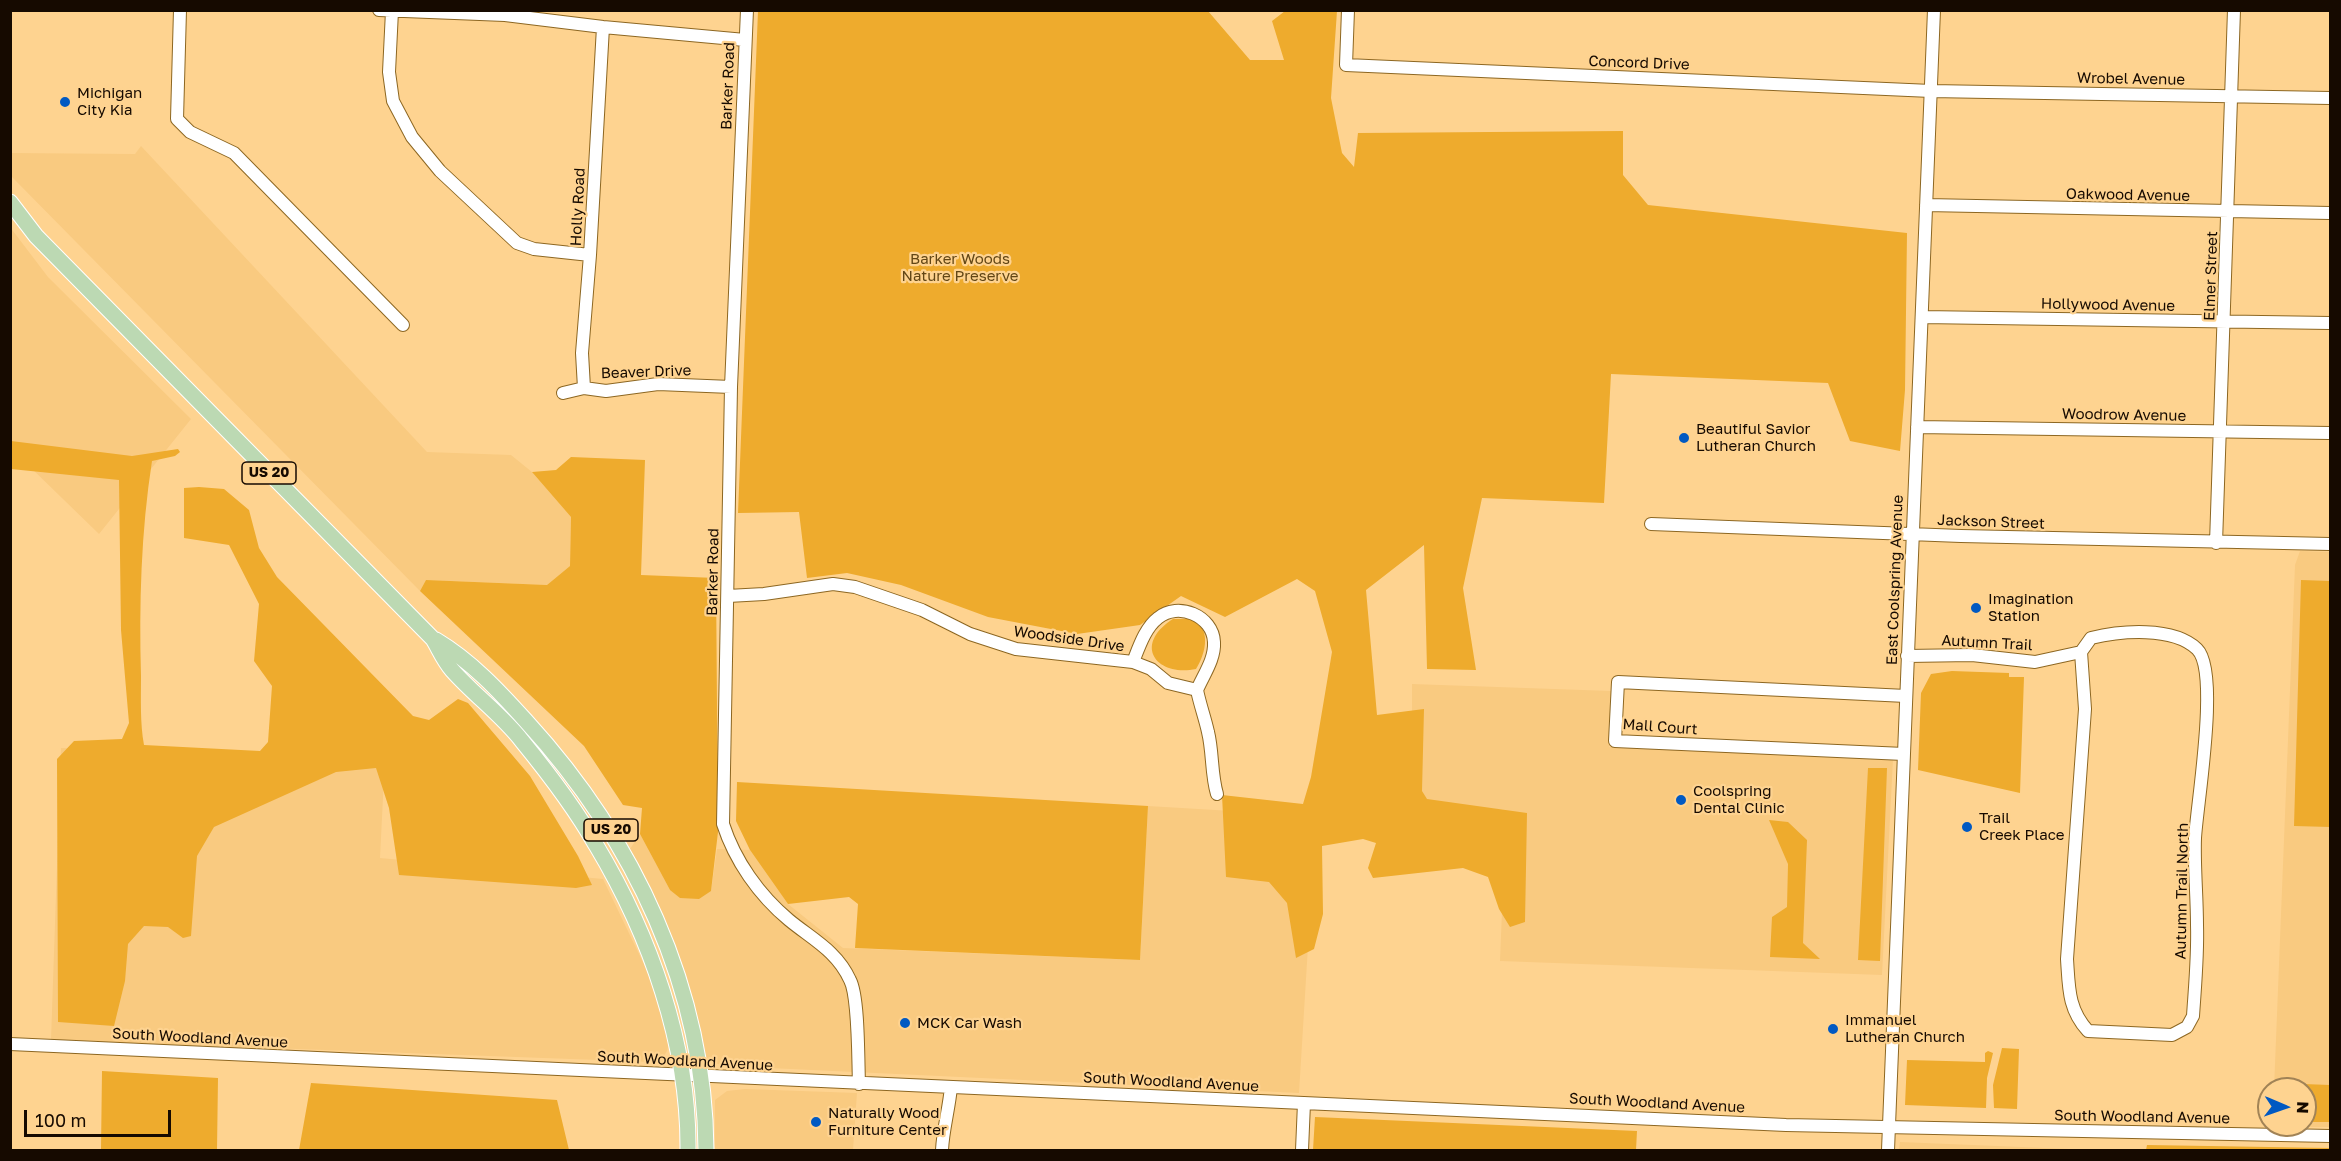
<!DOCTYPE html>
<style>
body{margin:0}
#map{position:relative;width:2341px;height:1161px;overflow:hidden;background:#fed390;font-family:"Golos Text",sans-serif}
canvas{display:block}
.frame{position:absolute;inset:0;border:12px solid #160a00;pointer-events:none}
.north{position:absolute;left:2257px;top:1077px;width:60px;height:60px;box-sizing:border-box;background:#fed390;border:2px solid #a18356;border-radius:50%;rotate:92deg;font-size:16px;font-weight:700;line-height:24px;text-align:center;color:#160a00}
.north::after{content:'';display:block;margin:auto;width:21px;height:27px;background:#0159c2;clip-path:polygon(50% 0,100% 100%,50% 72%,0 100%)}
.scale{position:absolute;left:24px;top:1110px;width:147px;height:27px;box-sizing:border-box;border:3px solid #160a00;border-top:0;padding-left:8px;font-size:18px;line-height:21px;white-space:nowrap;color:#160a00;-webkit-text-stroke:4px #fed390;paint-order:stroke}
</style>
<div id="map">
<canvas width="2341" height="1161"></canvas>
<div class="frame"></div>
<div class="north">N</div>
<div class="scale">100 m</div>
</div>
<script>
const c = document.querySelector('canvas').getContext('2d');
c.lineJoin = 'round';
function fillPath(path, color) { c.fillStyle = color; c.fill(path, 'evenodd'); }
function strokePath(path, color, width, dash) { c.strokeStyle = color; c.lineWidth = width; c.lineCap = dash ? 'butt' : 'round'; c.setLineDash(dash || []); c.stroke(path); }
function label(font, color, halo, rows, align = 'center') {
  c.font = font + ' "Golos Text",sans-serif'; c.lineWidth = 4.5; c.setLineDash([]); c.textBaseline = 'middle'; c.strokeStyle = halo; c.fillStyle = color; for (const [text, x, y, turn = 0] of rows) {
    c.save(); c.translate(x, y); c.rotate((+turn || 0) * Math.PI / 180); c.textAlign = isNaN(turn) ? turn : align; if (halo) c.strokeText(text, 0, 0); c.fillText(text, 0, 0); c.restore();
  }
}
const built = new Path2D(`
 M141,146L427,452L511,455L532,472L571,517L570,566L547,585L426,580L420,591L11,176L10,153L135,154Z
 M10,227L48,277L191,419L99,534L28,465L11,462Z
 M2300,551L2330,552V1127H2273L2305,1125V1089H2274L2295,565Z
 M1412,684L1611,691L1609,747L1893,759L1882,975L1500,961L1506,810L1412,804Z
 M61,748L385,757L380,858L603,879L651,979L669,1043L667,1051L662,1059L653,1062L51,1040Z
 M1148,806L1316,816L1299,1093L727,1066L708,1062L702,1050L653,898L630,849L640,834L670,890L711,891L717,849L750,850L788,904L843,948L1140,960Z
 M745,1089L857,1093L853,1150H715V1100L727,1091Z
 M1900,1142L2094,1150H1899Z`);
const green = new Path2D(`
 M758,11H1208L1250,60H1284L1272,21L1285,11H1337L1331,98L1342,153L1354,167L1358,133L1623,131V175L1648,205L1907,233L1905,390L1900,451L1850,441L1828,383L1611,374L1604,503L1482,498L1463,588L1476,670L1427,669L1424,545L1366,590L1377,715L1424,709L1422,791L1427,799L1527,813L1525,922L1510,927L1499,909L1488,877L1463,868L1373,878L1368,868L1376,843L1363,839L1322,846L1323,914L1314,949L1296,958L1287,903L1269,882L1226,877L1222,795L1303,804L1311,777L1332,652L1315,591L1297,579L1225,617L1181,596L1140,625L1077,634L988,617L901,585L847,573L807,578L799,512L738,513Z
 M11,441L132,456L178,449L180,452L175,456L152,461C141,531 139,605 141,676C141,699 140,723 144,745L260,751L268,742L272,686L254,661L259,604L229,545L184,538V488L199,487L224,489L249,510L259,548L277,577L413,716L429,720L458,699L468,703L530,776L578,856L592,885L576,888L399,875L389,808L376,768L336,772L214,827L197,856L191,936L183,938L168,927L144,926L128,944L125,981L114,1026L58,1022L57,759L74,741L122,739L129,723L121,630L119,480L11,469Z
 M571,457L645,460L641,575L716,578L718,832L711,891L699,899L680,898L670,890L640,834L642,808L623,805L584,746L420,591L426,580L547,585L570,566L571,517L532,472L556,470Z
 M2301,580L2330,581V827L2294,826Z
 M1173,619C1177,619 1183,619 1188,619C1213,624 1206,654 1196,669C1155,677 1133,644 1173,619Z
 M1952,671L2009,673V677H2024L2020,793L1918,770L1921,693L1931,674Z
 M1868,768H1887L1880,961L1858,960Z
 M737,782L1148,806L1140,960L855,948L858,904L849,897L788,904L750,850L736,821Z
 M1769,820L1788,822L1807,840L1803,943L1820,959L1770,957L1772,917L1787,907L1788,864Z
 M2002,1048L2019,1049L2017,1109L1994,1108L1993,1085Z
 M1988,1051L1993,1053L1987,1078L1986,1108L1905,1105L1907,1060L1985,1062V1053Z
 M102,1071L218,1078L217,1150H101Z
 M311,1083L557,1100L569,1150H299Z
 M2303,1084L2330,1085V1122H2305Z
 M1315,1117L1637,1131L1636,1150H1313Z
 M2147,1145L2330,1148V1150H2146Z`);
const minor = new Path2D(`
 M180,10L177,119L190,132L234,153L403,325
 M379,10L505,15L603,27L745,40
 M747,10L731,387L723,824C735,861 759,895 789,920C812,939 837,951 850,980C859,997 858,1061 859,1084
 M1348,10L1346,65L1931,91L2330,98
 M392,11L389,72L393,101L412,137L440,171L517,243L534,249L590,255
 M1926,205L2330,213
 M1922,317L2330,323
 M584,388L582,353L590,255L603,27
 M563,393L584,388L606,391L658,384L731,387
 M1917,427L2330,433
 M1651,524L1961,536L2330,544
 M2216,543L2234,10
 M728,596L764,594L833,584L855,587L922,610L970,634L1016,649L1133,662L1151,669L1168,683L1197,690C1200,705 1205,718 1208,732C1213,752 1211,774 1217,794
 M1907,656L1972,655L2035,662L2081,652L2091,638C2120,631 2173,626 2197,649C2220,671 2197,803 2195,838C2194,867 2197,896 2197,925C2198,955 2195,986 2193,1016L2187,1027L2172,1035L2088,1031C2068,1009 2069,988 2067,959L2085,709L2081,652
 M1133,662C1139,647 1145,628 1158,618C1178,601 1213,616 1214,642C1215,659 1204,674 1197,690
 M1904,754L1615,741L1618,682L1906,696
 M10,1044L1786,1125L2330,1136
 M942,1150C943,1129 949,1109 951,1087
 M1302,1150L1304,1103
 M1888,1150L1934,10`);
const major = new Path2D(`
 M10,202L36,236L433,639C439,649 444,661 452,670C474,695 502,715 522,741C549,774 575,808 596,845C650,935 689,1045 688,1150
 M436,640C471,661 499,691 526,721C634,839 705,989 706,1150`);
const markers = [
 [65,102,6,"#0159c2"],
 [1684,438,6,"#0159c2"],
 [1976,608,6,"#0159c2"],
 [1681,800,6,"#0159c2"],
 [1967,827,6,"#0159c2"],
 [905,1023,6,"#0159c2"],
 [1833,1029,6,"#0159c2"],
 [816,1122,6,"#0159c2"]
];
const shields = [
 [269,473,54],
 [611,830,54]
];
const shieldNames = [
 ["US 20",269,473],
 ["US 20",611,830]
];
const streetNames = [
 ["Concord Drive",1639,63,2],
 ["Wrobel Avenue",2131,79,1],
 ["Barker Road",728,86,-88],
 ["Oakwood Avenue",2128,195,1],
 ["Holly Road",578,207,-87],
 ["Elmer Street",2211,276,-88],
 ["Hollywood Avenue",2108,305,1],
 ["Beaver Drive",646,372,-2],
 ["Woodrow Avenue",2124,415,1],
 ["Jackson Street",1991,522,2],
 ["Barker Road",713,572,-89],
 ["East Coolspring Avenue",1895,580,-88],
 ["Woodside Drive",1069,639,8],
 ["Autumn Trail",1987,643,3],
 ["Mall Court",1660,727,4],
 ["Autumn Trail North",2182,891,-89],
 ["South Woodland Avenue",200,1038,3],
 ["South Woodland Avenue",685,1061,3],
 ["South Woodland Avenue",1171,1082,3],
 ["South Woodland Avenue",1657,1103,3],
 ["South Woodland Avenue",2142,1117,1]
];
const poiNames = [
 ["Michigan",77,93],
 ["City Kia",77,110],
 ["Beautiful Savior",1696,429],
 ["Lutheran Church",1696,446],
 ["Imagination",1988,599],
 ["Station",1988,616],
 ["Coolspring",1693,791],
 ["Dental Clinic",1693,808],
 ["Trail",1979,818],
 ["Creek Place",1979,835],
 ["Immanuel",1845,1020],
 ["Lutheran Church",1845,1037],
 ["MCK Car Wash",917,1023],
 ["Naturally Wood",828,1113],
 ["Furniture Center",828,1130]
];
const parkNames = [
 ["Barker Woods",960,259],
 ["Nature Preserve",960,276]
];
fillPath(built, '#f9ca80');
fillPath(green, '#eeab2d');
strokePath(minor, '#8d6722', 14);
strokePath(major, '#fff', 17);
strokePath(minor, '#fff', 12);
strokePath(major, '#bcd9b3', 15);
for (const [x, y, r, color] of markers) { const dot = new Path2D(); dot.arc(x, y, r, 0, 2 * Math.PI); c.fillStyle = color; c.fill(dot); strokePath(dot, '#fed390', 2); }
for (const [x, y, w] of shields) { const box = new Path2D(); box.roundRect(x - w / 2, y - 11, w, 22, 4.5); c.fillStyle = '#fed390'; c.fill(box); strokePath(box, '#160a00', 1.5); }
label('bold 14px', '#160a00', null, shieldNames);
label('15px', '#160a00', '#fed390', streetNames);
label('15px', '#160a00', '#fed390', poiNames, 'left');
label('15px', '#624615', '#fed390', parkNames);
</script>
